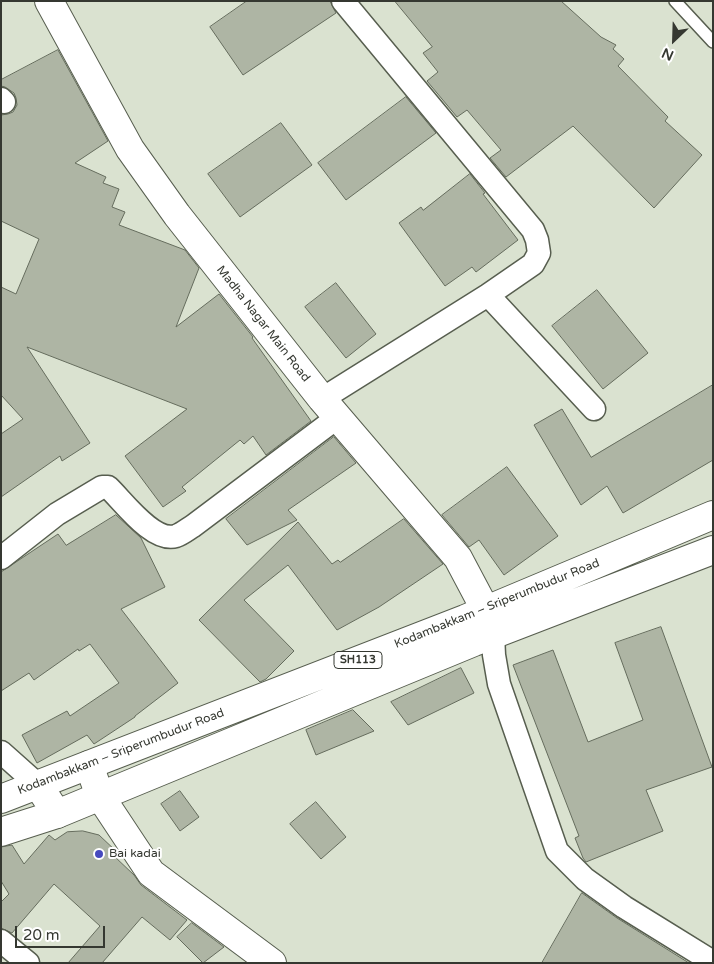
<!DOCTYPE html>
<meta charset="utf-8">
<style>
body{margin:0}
#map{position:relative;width:714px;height:964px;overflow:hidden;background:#dae2d0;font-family:"Varela Round",sans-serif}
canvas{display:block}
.frame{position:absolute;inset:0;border:2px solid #353831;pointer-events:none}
.north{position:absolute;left:649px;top:15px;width:50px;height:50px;-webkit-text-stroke:4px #fff;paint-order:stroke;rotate:204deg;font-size:14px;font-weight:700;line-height:20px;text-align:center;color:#353831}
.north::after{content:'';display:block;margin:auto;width:18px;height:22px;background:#353831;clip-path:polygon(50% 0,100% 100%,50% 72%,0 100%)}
.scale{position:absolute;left:15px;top:926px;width:90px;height:22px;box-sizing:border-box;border:2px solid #353831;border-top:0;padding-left:6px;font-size:15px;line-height:18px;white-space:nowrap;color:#353831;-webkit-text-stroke:4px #fff;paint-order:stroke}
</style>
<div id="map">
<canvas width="714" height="964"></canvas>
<div class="frame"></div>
<div class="north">N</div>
<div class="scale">20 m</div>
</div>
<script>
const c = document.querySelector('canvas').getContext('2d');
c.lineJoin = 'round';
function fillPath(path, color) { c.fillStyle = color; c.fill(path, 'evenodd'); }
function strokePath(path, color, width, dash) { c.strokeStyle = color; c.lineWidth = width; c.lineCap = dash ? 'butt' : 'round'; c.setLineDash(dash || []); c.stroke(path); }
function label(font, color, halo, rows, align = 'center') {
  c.font = font + ' "Varela Round",sans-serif'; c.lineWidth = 4; c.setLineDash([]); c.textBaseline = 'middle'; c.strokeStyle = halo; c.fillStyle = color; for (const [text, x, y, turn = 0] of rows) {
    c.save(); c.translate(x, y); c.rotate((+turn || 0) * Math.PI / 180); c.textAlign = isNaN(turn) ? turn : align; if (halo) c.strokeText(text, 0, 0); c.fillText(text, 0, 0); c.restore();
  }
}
const building = new Path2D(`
 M247,1H330L336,13L243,75L210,27Z
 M395,1H561L601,37L616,45L613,49L624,59L618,66L668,117L665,121L702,155L654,208L573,126L506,177L490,158L501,150L467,110L457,117L427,81L438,72L423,53L432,47Z
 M58,50L108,141L75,163L106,177L103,183L119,189L112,207L125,212L119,225L185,250L199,268L176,327L219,294L253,337L252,338L311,421L266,455L253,436L244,444L240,440L182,487L186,491L163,507L125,456L187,409L27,347L90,443L62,461L60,456L1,497V434L23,419L1,395V287L16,294L39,239L1,221V115L8,114L13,112L17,105L16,98L14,93L5,87L1,86V80Z
 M406,97L436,133L346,200L318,163Z
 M281,123L312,165L240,217L208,174Z
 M470,174L485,193L483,194L518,240L476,272L472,267L445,286L399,223L421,207L423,210Z
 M336,283L376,334L346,358L305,307Z
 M597,290L648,353L603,389L552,326Z
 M713,385V460L623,513L607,486L581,505L534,425L562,409L591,457Z
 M334,437L356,463L288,510L297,520L247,545L226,519Z
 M507,467L558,536L504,575L479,540L469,547L442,515Z
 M116,515L141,538L165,587L121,609L178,683L135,716V717L94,744L87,735L37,763L22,735L67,711L70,716L119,683L90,644L79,651L78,649L34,680L29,673L1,691V572L58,534L66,545Z
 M404,519L443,564L379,607L337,630L288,565L244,600L294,651L266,679L260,682L199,620L298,522L332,564L338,560L340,562Z
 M661,627L712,767L646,790L663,831L586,862L583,858L575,838L579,836L513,665L553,650L588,742L643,720L615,643Z
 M461,668L474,693L408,725L391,702Z
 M353,710L374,731L316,755L306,730Z
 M180,791L199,817L180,831L161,804Z
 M316,802L346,837L321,859L290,824Z
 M83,831L99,835L117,852L114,856L134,875L141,885L187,920L170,940L142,917L102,963H68L100,926L54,884L12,933L1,928V902L9,894L1,881V847L12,845L24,864L49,835L55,840L67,832Z
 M582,893L617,918L689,963H542Z
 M192,923L224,947L203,963L177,937Z`);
const lane = new Path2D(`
 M675,1L713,42`);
const street = new Path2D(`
 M1,99L4,102
 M488,295L594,409
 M322,399L488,295L533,264L539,253L537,240L533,230L343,1
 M1,558L57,514L102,487H108C123,501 153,543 176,536C182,534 188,529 193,526L338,417
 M493,635L494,655L499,684L557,851L585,879L624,907L713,962
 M1,752L38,785
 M1,941L28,963`);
const secondary = new Path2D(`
 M49,1L130,149L177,215L322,399L458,558L485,609L492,633
 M89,765L100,796L151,873L272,963
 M38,785L57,814`);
const primary = new Path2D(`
 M1,799L465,619L713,515
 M1,832L57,814L474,642L713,550`);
const markers = [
 [99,854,5,"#4649be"]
];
const shields = [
 [358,660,48]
];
const shieldNames = [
 ["SH113",358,660]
];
const streetNames = [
 ["Madha Nagar Main Road",263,324,52],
 ["Kodambakkam – Sriperumbudur Road",497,604,-22],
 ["Kodambakkam – Sriperumbudur Road",121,752,-21]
];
const poiNames = [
 ["Bai kadai",109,854]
];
fillPath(building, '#aeb5a4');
strokePath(building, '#656c5d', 1);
strokePath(lane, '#575e4f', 14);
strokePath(street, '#575e4f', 25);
strokePath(secondary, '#575e4f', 30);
strokePath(primary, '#575e4f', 30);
strokePath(lane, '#fff', 11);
strokePath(street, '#fff', 22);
strokePath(secondary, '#fff', 28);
strokePath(primary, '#fff', 28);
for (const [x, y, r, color] of markers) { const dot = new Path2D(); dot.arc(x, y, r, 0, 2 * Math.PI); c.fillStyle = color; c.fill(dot); strokePath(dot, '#fff', 2); }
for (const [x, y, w] of shields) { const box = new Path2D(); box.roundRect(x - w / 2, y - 8.5, w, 17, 4); c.fillStyle = '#fff'; c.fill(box); strokePath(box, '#353831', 1); }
label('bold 11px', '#353831', null, shieldNames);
label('12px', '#353831', '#fff', streetNames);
label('12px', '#353831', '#fff', poiNames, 'left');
</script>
